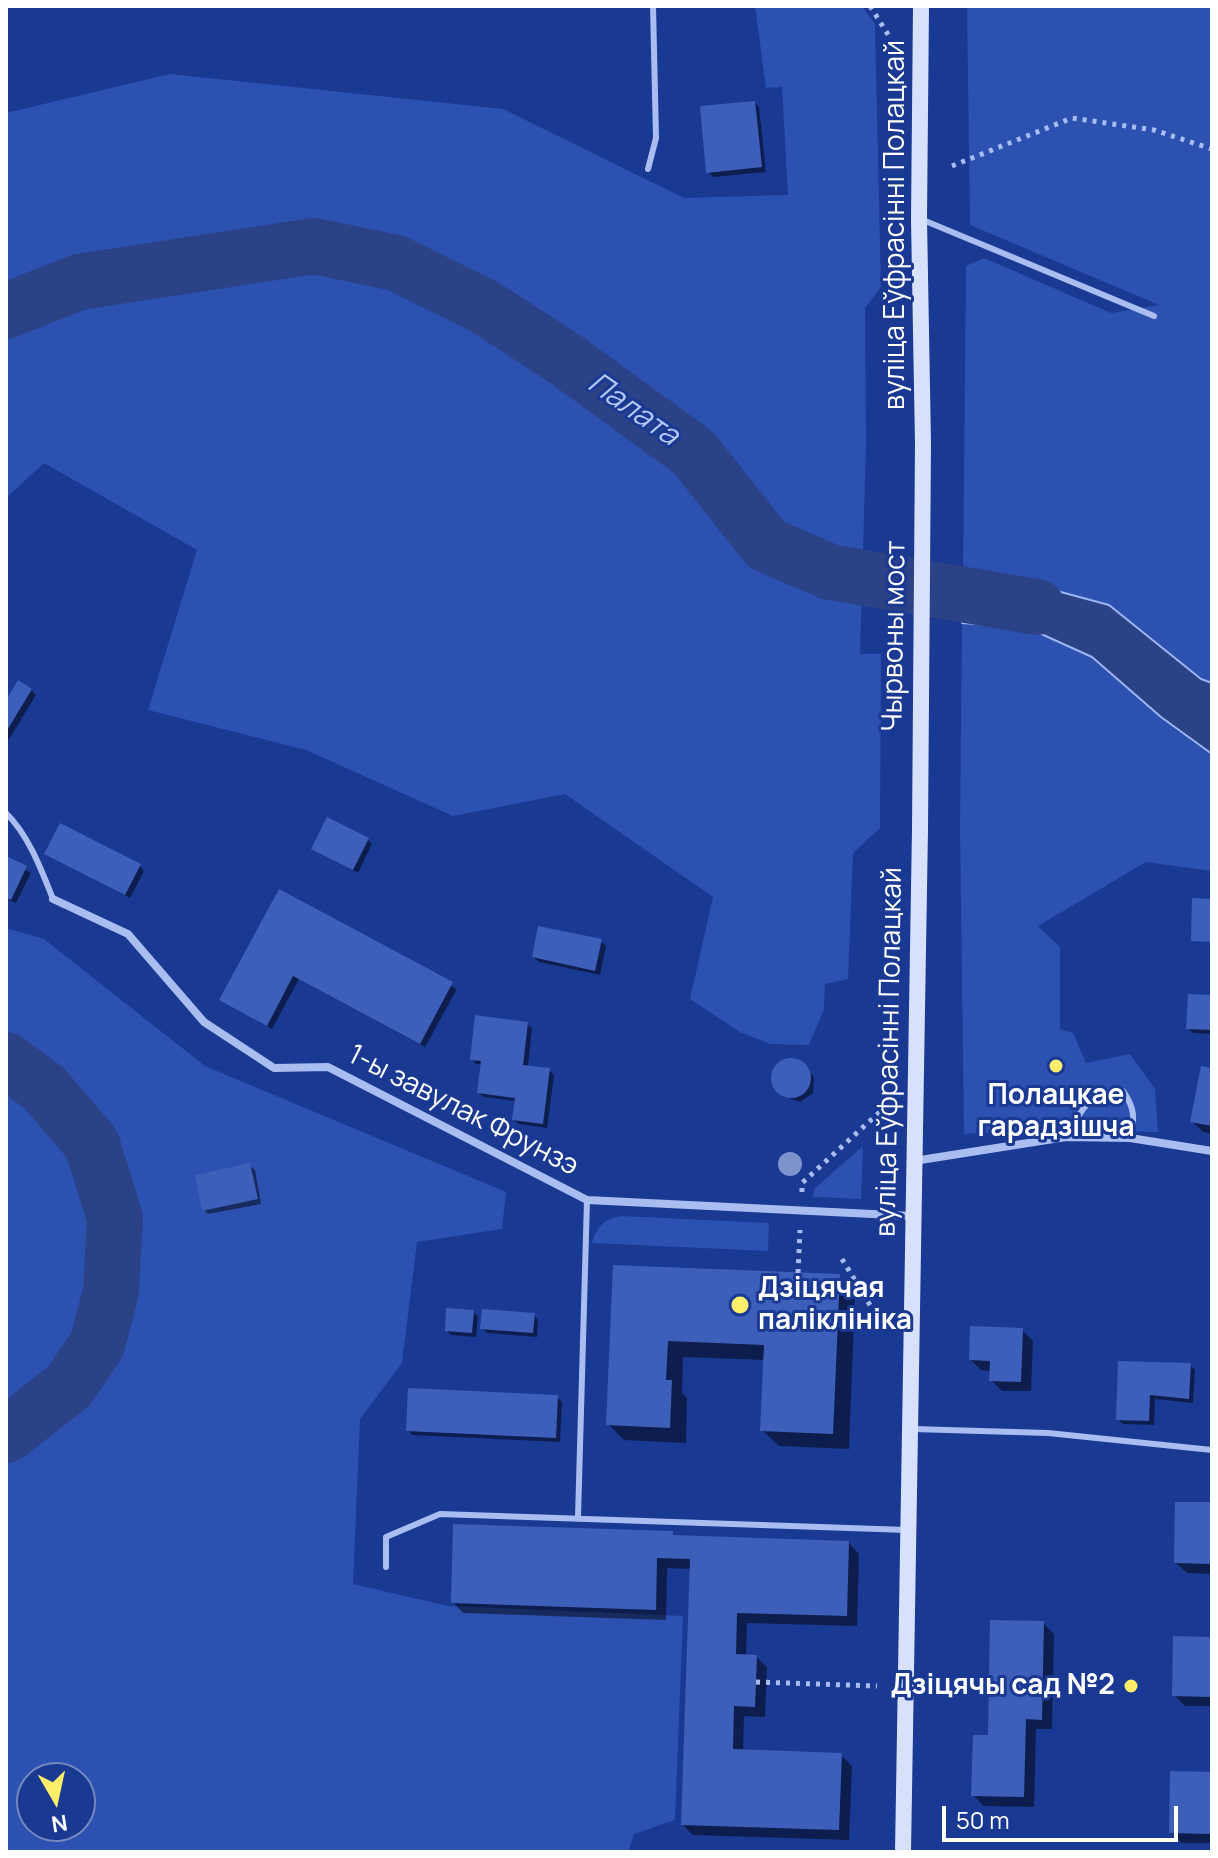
<!DOCTYPE html>
<meta charset="utf-8">
<style>
body{margin:0}
#map{position:relative;width:1218px;height:1858px;overflow:hidden;background:#193993;font-family:Manrope,sans-serif}
canvas{display:block}
.frame{position:absolute;inset:0;border:8px solid #fff;pointer-events:none}
.north{position:absolute;left:16px;top:1762px;width:80px;height:80px;box-sizing:border-box;background:#193993;border:2px solid #7588be;border-radius:50%;rotate:171deg;font-size:22px;font-weight:700;line-height:32px;text-align:center;color:#fff}
.north::after{content:'';display:block;margin:auto;width:28px;height:36px;background:#ffee69;clip-path:polygon(50% 0,100% 100%,50% 72%,0 100%)}
.scale{position:absolute;left:942px;top:1806px;width:236px;height:36px;box-sizing:border-box;border:4px solid #fff;border-top:0;padding-left:10px;font-size:24px;line-height:28px;white-space:nowrap;color:#fff;-webkit-text-stroke:6px #193993;paint-order:stroke}
</style>
<div id="map">
<canvas width="1218" height="1858"></canvas>
<div class="frame"></div>
<div class="north">N</div>
<div class="scale">50 m</div>
</div>
<script>
const c = document.querySelector('canvas').getContext('2d');
c.lineJoin = 'round';
function fillPath(path, color) { c.fillStyle = color; c.fill(path, 'evenodd'); }
function strokePath(path, color, width, dash) { c.strokeStyle = color; c.lineWidth = width; c.lineCap = dash ? 'butt' : 'round'; c.setLineDash(dash || []); c.stroke(path); }
function label(font, color, halo, rows, align = 'center') {
  c.font = font + ' Manrope,sans-serif'; c.lineWidth = 6; c.setLineDash([]); c.textBaseline = 'middle'; c.strokeStyle = halo; c.fillStyle = color; for (const [text, x, y, turn = 0] of rows) {
    c.save(); c.translate(x, y); c.rotate((+turn || 0) * Math.PI / 180); c.textAlign = isNaN(turn) ? turn : align; if (halo) c.strokeText(text, 0, 0); c.fillText(text, 0, 0); c.restore();
  }
}
const green = new Path2D(`
 M755,6H862L875,24L881,287L865,308L866,446L860,654H881L880,828L853,853L848,979L825,984L824,1009L809,1045L770,1044L740,1032L690,999L713,897L565,794L453,816L306,750L148,710L197,550L44,463L6,498V113L170,74L503,109L684,198L788,195L782,87L766,88Z
 M967,6H1212V683L1020,581L963,574L966,266L984,258L1111,313L1159,305L970,225Z
 M962,623L1028,628L1092,657L1161,717L1212,754V871L1146,862L1038,926L1060,947V1029L1073,1033L1086,1063L1130,1054L1155,1089L1158,1132L1048,1130L964,1134L960,829Z
 M6,928L44,939L205,1066L506,1192L502,1229L417,1242L402,1363L360,1419L353,1584L448,1606L683,1616L675,1820L634,1834L628,1852H6ZM32,1778H80V1826H32Z
 M863,1146L861,1199L813,1197L814,1189Z
 M622,1216L769,1223L768,1251L592,1243C597,1226 605,1218 622,1216Z`);
const water = new Path2D(`
 M963,574L1020,581L1109,605L1201,679L1212,683V754L1161,717L1092,657L1028,628L962,623Z`);
const shadow = new Path2D(`
 M755,103L759,107L766,172L713,177L708,172Z
 M31,690L36,695L6,744V704Z
 M367,839L372,844L358,873L314,849Z
 M47,854L140,866L144,871L130,898Z
 M6,858L31,873L16,903L6,899Z
 M280,892L457,989L425,1047L299,979L272,1029L222,1000Z
 M601,941L606,946L600,975L539,962L534,957Z
 M1212,997V1034L1193,1033L1188,1028Z
 M527,1024L532,1028L528,1067L549,1070L554,1075L547,1128L519,1124L514,1120L516,1101L484,1097L479,1093L482,1064H476L472,1059Z
 M788,1060L803,1064L814,1077L813,1093L800,1102L785,1097L773,1077L781,1063Z
 M1212,1070V1134L1203,1132L1192,1121Z
 M250,1166L255,1170L261,1204L208,1214L204,1210Z
 M614,1267L839,1276L855,1292L849,1449L779,1446L762,1430L765,1360L683,1357L682,1393L687,1398L686,1443L624,1440L608,1424Z
 M473,1312L478,1316L476,1337L451,1335L447,1330Z
 M534,1315L538,1320L537,1337L487,1333L482,1328Z
 M1022,1330L1033,1341L1031,1391H1002L991,1380V1371L981,1370L971,1360Z
 M1190,1365L1195,1370L1193,1403L1155,1399L1154,1425L1123,1424L1118,1419Z
 M557,1397L562,1402L560,1442L412,1435L408,1430Z
 M1212,1504V1574L1187,1573L1176,1563Z
 M672,1533L676,1537L849,1543L859,1554L857,1626L747,1623L746,1656L756,1657L767,1667L765,1717L744,1716L743,1752L841,1755L852,1766L849,1840L693,1835L683,1825L691,1569L667,1568L666,1620L463,1613L453,1602Z
 M1043,1623L1054,1634L1052,1729H1036L1034,1807L984,1806L973,1795L989,1737Z
 M1212,1639V1706H1185L1174,1695Z
 M1212,1774V1843H1182L1171,1832Z`);
const river = new Path2D(`
 M6,311L79,282L314,246L396,263L485,307L565,359L693,452L767,545L830,572L1037,607
 M6,1060L44,1088L92,1144L115,1218L111,1291L97,1345L68,1387L6,1435`);
const building = new Path2D(`
 M755,101L762,167L706,173L700,106Z
 M18,680L32,689L6,732V700Z
 M327,817L369,838L353,870L311,849Z
 M60,823L141,864L125,895L44,854Z
 M6,856L27,866L11,900L6,898Z
 M279,889L453,982L420,1044L293,976L267,1026L219,1000Z
 M1192,898L1212,899V942L1191,941Z
 M538,926L602,939L595,971L532,957Z
 M1188,994L1212,995V1030L1186,1029Z
 M475,1015L528,1022L523,1065L550,1068L543,1124L512,1120L515,1098L477,1093L481,1061L470,1060Z
 M771 1078a20 20 0 1 1 40 0a20 20 0 1 1-40 0Z
 M1201,1066L1212,1068V1126L1190,1122Z
 M250,1163L258,1199L202,1211L195,1175Z
 M613,1265L840,1274L833,1434L760,1431L764,1345L668,1341L666,1380H672L670,1428L606,1425Z
 M446,1308L474,1310L472,1333L445,1331Z
 M482,1309L535,1313L533,1333L480,1329Z
 M970,1326L1023,1328L1021,1382L989,1381L990,1361L969,1360Z
 M1118,1361L1191,1363L1189,1399L1150,1395L1149,1421L1116,1420Z
 M408,1388L558,1395L556,1438L406,1431Z
 M1175,1502H1212V1564L1174,1563Z
 M453,1524L673,1531V1535L849,1541L847,1616L737,1613L736,1654L757,1655L755,1707L734,1706L733,1749L842,1753L839,1830L681,1825L690,1559L657,1558L656,1610L451,1603Z
 M990,1620L1044,1621L1042,1720L1026,1719L1024,1797L971,1796L973,1735H988Z
 M1173,1636L1212,1637V1697L1172,1696Z
 M1170,1771L1212,1772V1834L1169,1833Z`);
const path = new Path2D(`
 M870,6L889,36
 M952,166L1072,118L1154,130L1212,149
 M802,1192V1183L882,1110
 M842,1259L879,1320
 M798,1273L800,1230
 M756,1682L877,1686`);
const service = new Path2D(`
 M648,169L656,138L653,6
 M923,220L1154,316
 M6,813C29,836 41,869 53,899
 M1066,1137C1082,1111 1089,1088 1123,1091C1135,1108 1135,1119 1130,1138
 M913,1429L1048,1433L1212,1450
 M578,1517L587,1200
 M386,1567V1537L440,1514L907,1530`);
const minor = new Path2D(`
 M53,899L128,934L204,1022L274,1068L328,1067L587,1200L913,1216
 M914,1161L1066,1137L1130,1138L1212,1151`);
const secondary = new Path2D(`
 M903,1852L920,829L923,444L919,219L921,6`);
const trees = [
 [790,1164]
];
const markers = [
 [1056,1066,8,"#ffee69"],
 [740,1305,10,"#ffee69"],
 [1131,1686,8,"#ffee69"]
];
const streetNames = [
 ["вуліца Еўфрасінні Полацкай",896,225,-90],
 ["Чырвоны мост",895,636,-89],
 ["вуліца Еўфрасінні Полацкай",890,1052,-89],
 ["1-ы завулак Фрунзэ",463,1111,27]
];
const poiNames = [
 ["Полацкае",1056,1096],
 ["гарадзішча",1056,1128],
 ["Дзіцячая",758,1289,"left"],
 ["паліклініка",758,1321,"left"],
 ["Дзіцячы сад №2",1115,1686,"right"]
];
const waterNames = [
 ["Палата",633,410,35]
];
fillPath(green, '#2c51b1');
fillPath(water, '#2b4286');
strokePath(water, '#9db5f2', 2);
fillPath(shadow, '#0007');
strokePath(river, '#2b4286', 56);
fillPath(building, '#3e5fb9');
strokePath(path, '#aabdf0', 5, [4, 6]);
strokePath(service, '#aabdf0', 6);
strokePath(minor, '#aabdf0', 8);
strokePath(secondary, '#d8e1fb', 16);
c.fillStyle = '#7e93cc';
for (const [x, y] of trees) { c.beginPath(); c.arc(x, y, 12, 0, 2 * Math.PI); c.fill(); }
for (const [x, y, r, color] of markers) { const dot = new Path2D(); dot.arc(x, y, r, 0, 2 * Math.PI); c.fillStyle = color; c.fill(dot); strokePath(dot, '#193993', 3); }
label('28px', '#fff', '#193993', streetNames);
label('bold 28px', '#fff', '#193993', poiNames);
label('italic 30px', '#b6c8f6', '#193993', waterNames);
</script>
